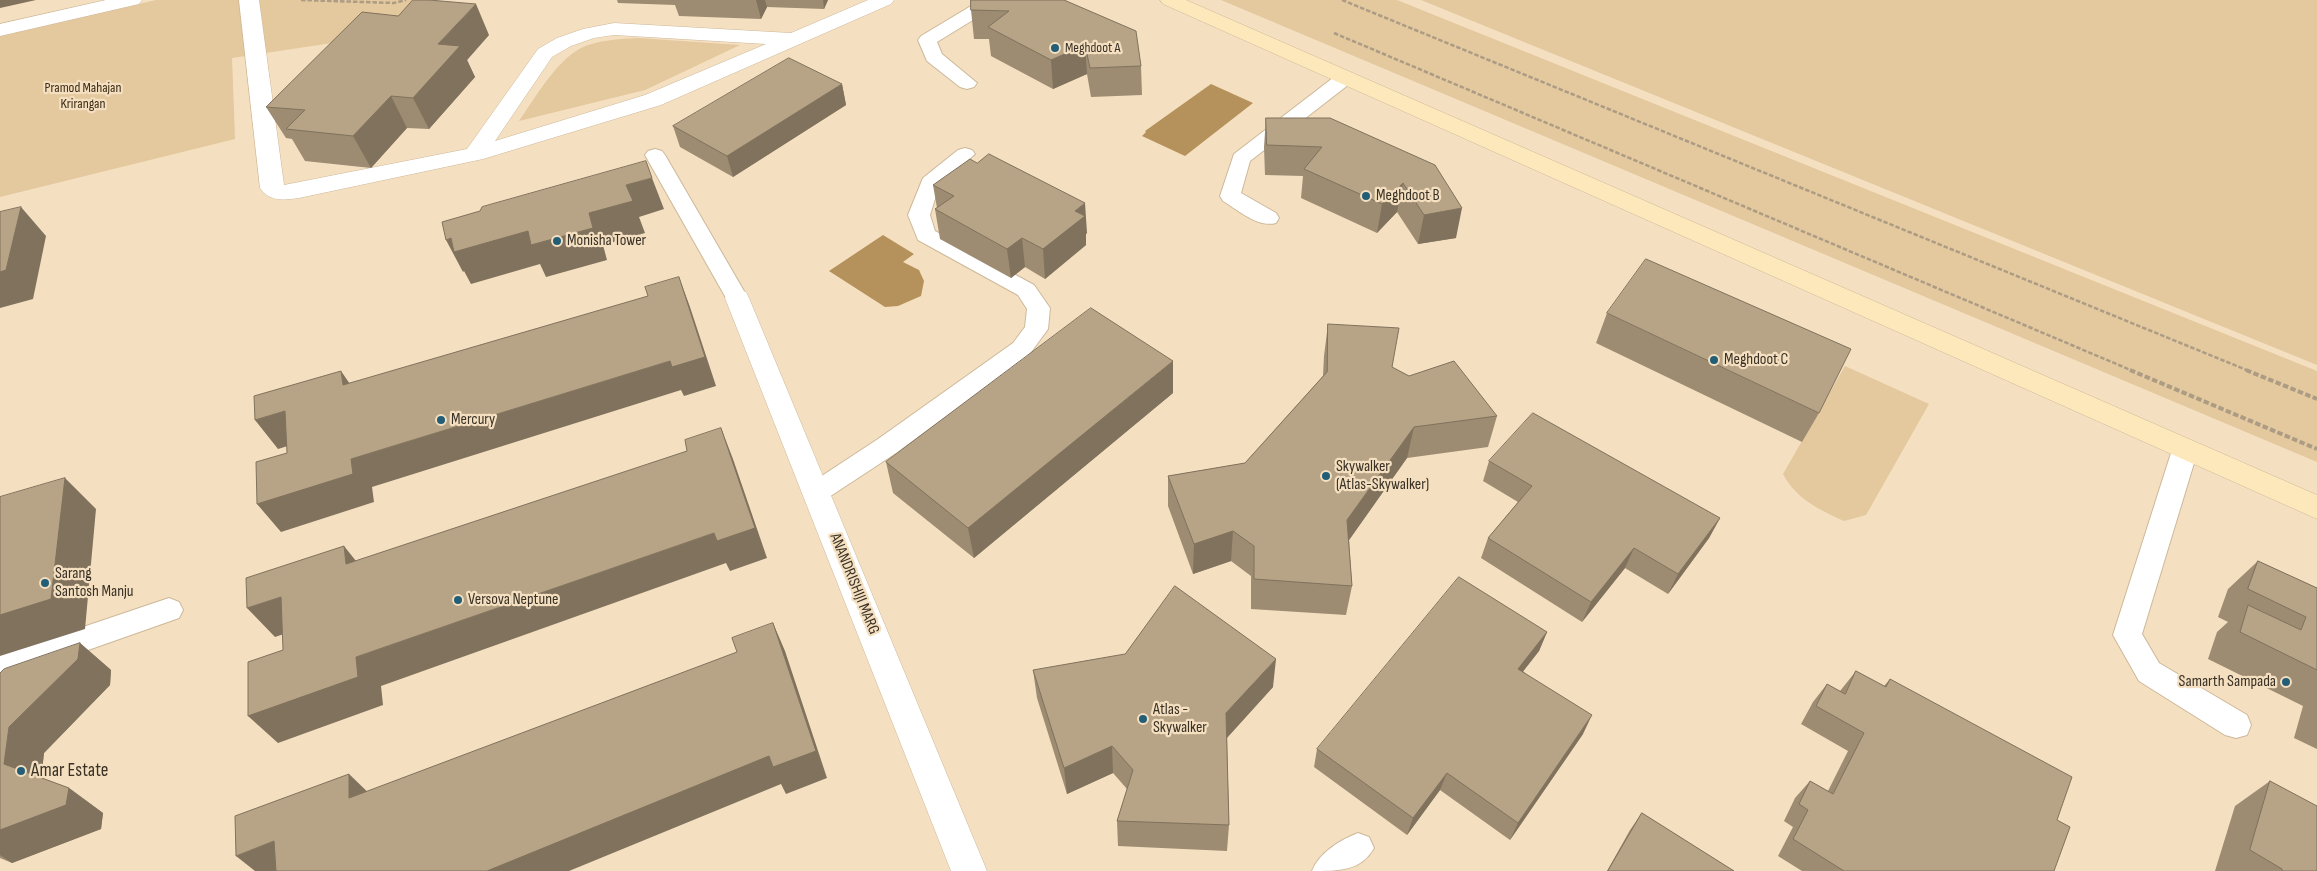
<!DOCTYPE html>
<style>
body{margin:0}
canvas{display:block;background:#f4dfc0}
</style>
<canvas width="2317" height="871"></canvas>
<script>
const c = document.querySelector('canvas').getContext('2d');
c.lineJoin = 'round';
function fillPath(path, color) { c.fillStyle = color; c.fill(path, 'evenodd'); }
function strokePath(path, color, width, dash) { c.strokeStyle = color; c.lineWidth = width; c.lineCap = dash ? 'butt' : 'round'; c.setLineDash(dash || []); c.stroke(path); }
function label(font, color, halo, rows, align = 'center') {
  c.font = font + ' "Sofia Sans Condensed",sans-serif'; c.lineWidth = 4.5; c.setLineDash([]); c.textBaseline = 'middle'; c.strokeStyle = halo; c.fillStyle = color; for (const [text, x, y, turn = 0] of rows) {
    c.save(); c.translate(x, y); c.rotate((+turn || 0) * Math.PI / 180); c.textAlign = isNaN(turn) ? turn : align; if (halo) c.strokeText(text, 0, 0); c.fillText(text, 0, 0); c.restore();
  }
}
const green = new Path2D(`
 M156,0H414L379,36L232,58L235,139L0,197V36Z
 M1221,0H1397L2317,371V462Z
 M1421,0H2317V365Z
 M638,38L740,45L645,90L519,121C535,98 556,61 581,48C598,40 619,39 638,38Z
 M1845,366L1929,404L1866,515L1844,521C1820,510 1796,499 1783,474Z`);
const water = new Path2D(`
 M1211,84L1253,103L1185,156L1142,136L1146,132L1145,131Z
 M883,235L914,254L903,262L919,270L924,281L921,296L898,306L885,307L829,271Z`);
const pathFar1 = new Path2D(`
 M301,0L394,3L406,0
 M1342,0L2249,371
 M1334,33L2133,371`);
const path = new Path2D(`
 M2130,370L2317,449
 M2246,370L2317,399`);
const lane = new Path2D(`
 M981,0H1002L999,4L937,42L942,54L977,83L974,87L967,89L960,87L927,61L918,40L921,36Z
 M1345,72L1352,74L1354,78L1352,82L1250,161L1241,193L1276,213L1279,218L1276,223C1258,228 1238,210 1223,201L1220,196L1234,154L1338,74Z
 M965,148L972,150L975,154L939,186L930,215L935,231L1034,285L1050,308L1048,329L1029,355L896,453L826,499L817,502L808,499L804,492L808,485L878,439L1013,343L1025,327L1027,309L1018,295L918,240L908,215L923,178L958,150Z
 M655,149L662,151L665,155L748,298L745,303L737,306L729,303L726,298L645,155L648,151Z
 M2185,440L2194,443L2198,450L2142,634L2159,663L2247,715L2251,725L2247,735L2236,738L2225,735L2139,681L2113,635L2172,450L2176,443Z
 M169,598L179,602L183,610L179,618L0,681V655Z
 M1358,833L1369,837L1374,848C1361,871 1339,871 1312,871C1319,853 1340,840 1358,833Z`);
const street = new Path2D(`
 M106,0H142L139,4L0,36V24Z
 M239,0H259L284,185L467,149L538,49L557,38L583,29L614,23L791,33L868,0H894L891,4L661,105L483,159L299,198C284,200 269,202 260,188ZM614,35L766,44L645,95L495,141L552,57L571,46L594,38Z
 M737,289L746,292L749,298L987,871H951L725,298L728,292Z`);
const secondary = new Path2D(`
 M1160,0H1186L2317,495V519L1163,4Z`);
const wall = new Path2D(`
 M617,0H828L824,9L767,7L761,19L679,16L675,5L618,3Z
 M1064,0L1141,66L1142,95L1091,97L1087,74L1053,89L991,56L989,39H974L971,10Z
 M489,35L467,60L475,77L429,129L407,128L371,168L305,161L292,139L286,138L266,107Z
 M842,84L846,105L733,177L680,147L673,126Z
 M1266,118L1435,165L1456,238L1418,244L1397,212L1377,233L1301,198L1303,176L1265,175L1264,147Z
 M933,185L1087,233L1086,234V245L1045,279L1025,267L1011,278L940,239L935,209L937,208Z
 M1607,313L1819,413L1802,442L1596,343Z
 M1328,324L1392,367L1409,376L1497,416L1488,447L1407,458L1349,540L1352,586L1346,615L1251,609V576L1231,561L1193,574L1168,506V476L1245,463L1323,376L1324,356Z
 M1173,393L974,558L893,493L886,462Z
 M1489,461L1720,518L1709,538L1668,594L1625,568L1582,622L1481,558L1488,538L1518,502L1483,481Z
 M2258,561L2317,588V749L2294,738L2303,706L2208,659L2217,632L2228,622L2218,617L2228,589Z
 M1547,632L1539,651L1523,671L1583,734L1510,840L1440,790L1407,835L1314,767L1317,749Z
 M80,643L111,670L110,685L44,753L41,778L69,788L103,813L101,829L12,863L0,858V673Z
 M1033,670L1273,687L1227,738L1229,825L1227,851L1118,846L1117,821L1127,789L1113,773L1067,794L1037,698Z
 M1856,671L1884,686L1890,679L2057,820L2054,871H1802L1778,856L1793,827L1784,821L1795,798L1810,781L1828,791L1848,751L1801,724L1813,702L1827,684L1840,691Z
 M2270,781L2317,871H2215L2235,806Z
 M1642,813L1734,871H1607L1630,830Z`);
const shadedWall = new Path2D(`
 M0,0H36L0,8Z
 M756,0H765L767,7L761,19Z
 M823,0H828L824,9Z
 M476,4L489,35L467,60L475,77L429,129L413,98L438,44Z
 M1085,45L1087,74L1053,89L1051,60Z
 M842,84L846,105L733,177L727,156Z
 M391,96L407,128L371,168L353,136Z
 M652,178L664,209L639,217L645,233L603,245L607,260L546,277L540,264L471,284L464,271L463,272L446,240L451,238L589,213L626,185Z
 M1403,183L1397,212L1377,233L1382,204Z
 M1085,203L1087,233L1086,234V245L1045,279L1043,249L1075,211Z
 M21,207L46,236L33,299L0,308V272Z
 M1462,208L1456,238L1418,244L1424,215Z
 M1022,238L1025,267L1011,278L1007,249Z
 M679,277L690,307L716,386L684,396L681,390L372,487L374,502L281,532L257,504L351,459L670,361Z
 M1173,361V393L974,558L968,528Z
 M341,371L361,400L343,385Z
 M285,411L307,440L278,449L255,420Z
 M1414,427L1407,458L1342,550L1347,520Z
 M721,428L733,459L767,558L730,571L726,563L381,686L383,705L278,743L248,716L356,657L714,533Z
 M65,478L96,509L85,629L0,656V615Z
 M1720,518L1709,538L1668,594L1678,574Z
 M1233,531L1231,561L1193,574L1194,544Z
 M344,546L368,576L346,564Z
 M1634,548L1625,568L1582,622L1591,602Z
 M281,597L307,626L275,637L247,608Z
 M773,623L785,651L827,778L786,794L781,784L569,871H487Z
 M1547,632L1539,651L1511,687L1518,669Z
 M80,643L111,670L110,685L44,753L40,789L4,764L9,727Z
 M1276,659L1273,687L1224,741L1226,713Z
 M1592,715L1583,734L1510,840L1518,823Z
 M1112,746L1113,773L1067,794L1064,768Z
 M1447,773L1440,790L1407,835L1413,818Z
 M349,774L376,800L349,798Z
 M69,788L103,813L101,829L12,863L0,855V830Z
 M274,841L292,871H255L236,856Z`);
const building = new Path2D(`
 M413,0H429L476,4L438,44L460,46L413,98L391,96L353,136L286,129L305,110L266,107L362,12L398,16Z
 M971,0H1064L1136,31L1141,66L1090,68L1085,45L1051,60L988,27L1009,11L971,10Z
 M789,58L842,84L727,156L673,126Z
 M1266,118H1330L1435,165L1462,208L1424,215L1403,183L1382,204L1304,169L1322,147L1267,145Z
 M989,154L1085,203L1075,211L1085,216L1043,249L1022,238L1007,249L935,209L954,196L933,185L970,159L977,163Z
 M646,161L652,178L626,185L633,201L589,213L593,228L531,245L528,231L454,252L451,238L446,240L442,222L480,211L482,207Z
 M21,207L6,270L0,272V212Z
 M1646,259L1851,349L1819,413L1607,313Z
 M679,277L705,357L672,367L670,361L351,459L353,474L257,504L256,462L287,453L285,411L255,420L254,396L341,371L343,385L648,296L645,287Z
 M1091,308L1173,361L968,528L886,462Z
 M1328,324L1399,328L1392,367L1409,376L1454,361L1497,416L1414,427L1347,520L1352,586L1254,579V546L1233,531L1194,544L1168,476L1245,463L1327,372Z
 M1533,413L1720,518L1678,574L1634,548L1591,602L1488,538L1532,486L1489,461Z
 M721,428L755,528L717,541L714,533L356,657L358,677L248,716V662L283,650L281,597L247,608L246,578L344,546L346,564L687,451L685,440Z
 M65,478L51,599L0,615V497Z
 M2258,561L2317,588V670L2240,632L2248,605L2301,630L2306,617L2248,589Z
 M1459,577L1547,632L1518,669L1592,715L1518,823L1447,773L1413,818L1317,749Z
 M1175,586L1276,659L1226,713L1229,825L1117,821L1133,770L1112,746L1064,768L1033,670L1125,654Z
 M773,623L816,751L773,767L769,756L487,871H276L274,841L236,856L235,816L349,774V798L737,652L732,638Z
 M80,643L78,659L9,727L4,764L69,788L66,805L0,830V673L4,669Z
 M1856,671L1886,687L1890,679L2072,777L2057,820L2070,827L2054,871H1844L1793,839L1808,810L1799,804L1810,781L1833,794L1864,733L1816,706L1827,684L1845,694Z
 M2270,781L2317,806V871H2282V869L2250,850Z
 M1642,813L1734,871H1608Z`);
const markers = [
 [1055,48,5,"#225e76"],
 [1366,196,5,"#225e76"],
 [557,241,5,"#225e76"],
 [1714,360,5,"#225e76"],
 [441,420,5,"#225e76"],
 [1326,476,5,"#225e76"],
 [45,583,5,"#225e76"],
 [458,600,5,"#225e76"],
 [2286,682,5,"#225e76"],
 [1143,719,5,"#225e76"],
 [21,771,5,"#225e76"]
];
const farPoinames = [
 ["Meghdoot A",1065,48]
];
const farParknames = [
 ["Pramod Mahajan",83,88],
 ["Krirangan",83,104]
];
const poiNames = [
 ["Meghdoot B",1376,196],
 ["Monisha Tower",567,241],
 ["Meghdoot C",1724,360],
 ["Mercury",451,420],
 ["Skywalker",1336,467],
 ["(Atlas-Skywalker)",1336,485],
 ["Sarang",55,574],
 ["Santosh Manju",55,592],
 ["Versova Neptune",468,600],
 ["Samarth Sampada",2276,682,"right"],
 ["Atlas -",1153,710],
 ["Skywalker",1153,728]
];
const streetNames = [
 ["ANANDRISHIJI MARG",854,584,68]
];
const nearPoinames = [
 ["Amar Estate",31,771]
];
fillPath(green, '#e4c89e');
fillPath(water, '#b5925b');
strokePath(lane, '#cdb899', 2);
strokePath(street, '#cdb899', 1);
strokePath(secondary, '#cdb899', 1);
strokePath(pathFar1, '#ac9c84', 2.5, [4.5, 2]);
strokePath(path, '#ac9c84', 4, [5.5, 2.5]);
fillPath(lane, '#fff');
fillPath(street, '#fff');
fillPath(secondary, '#fde8bb');
fillPath(wall, '#9d8c72');
fillPath(shadedWall, '#80725d');
fillPath(building, '#b7a385');
strokePath(building, '#80725d', 1);
for (const [x, y, r, color] of markers) { const dot = new Path2D(); dot.arc(x, y, r, 0, 2 * Math.PI); c.fillStyle = color; c.fill(dot); strokePath(dot, '#f4dfc0', 2); }
label('14px', '#393125', '#f4dfc0', farPoinames, 'left');
label('14px', '#3b2b12', '#f4dfc0', farParknames);
label('16px', '#393125', '#f4dfc0', poiNames, 'left');
label('16px', '#393125', '#f4dfc0', streetNames);
label('19px', '#393125', '#f4dfc0', nearPoinames, 'left');
</script>
